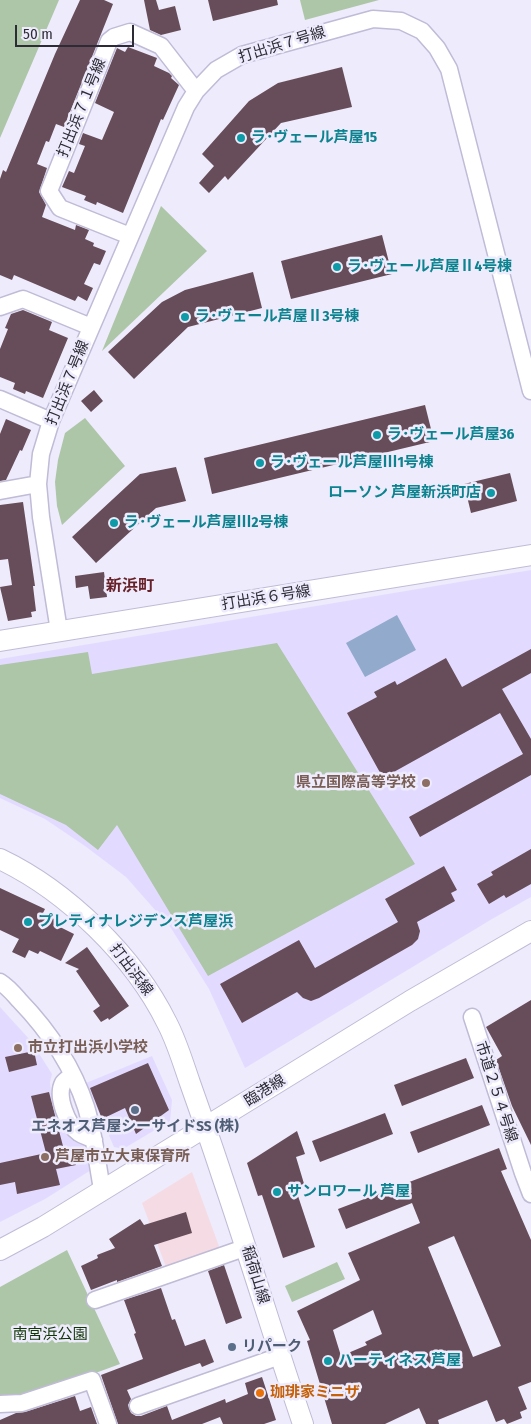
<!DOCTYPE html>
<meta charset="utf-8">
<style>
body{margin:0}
#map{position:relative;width:531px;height:1424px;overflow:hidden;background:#eeebfc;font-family:"Fira Sans Condensed",sans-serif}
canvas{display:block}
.scale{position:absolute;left:15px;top:25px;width:119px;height:22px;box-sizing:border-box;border:2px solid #2d2b36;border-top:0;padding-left:6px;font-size:15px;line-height:18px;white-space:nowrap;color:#2d2b36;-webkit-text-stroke:4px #eeebfc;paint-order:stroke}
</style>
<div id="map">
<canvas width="531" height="1424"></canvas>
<div class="scale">50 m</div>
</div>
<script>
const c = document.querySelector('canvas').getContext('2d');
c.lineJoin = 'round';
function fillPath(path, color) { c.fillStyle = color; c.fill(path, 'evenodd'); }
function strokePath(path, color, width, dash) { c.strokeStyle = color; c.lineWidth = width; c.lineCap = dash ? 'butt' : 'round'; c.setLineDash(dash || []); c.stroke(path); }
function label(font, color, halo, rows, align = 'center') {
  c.font = font + ' "Fira Sans Condensed","Noto Sans JP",sans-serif'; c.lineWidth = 5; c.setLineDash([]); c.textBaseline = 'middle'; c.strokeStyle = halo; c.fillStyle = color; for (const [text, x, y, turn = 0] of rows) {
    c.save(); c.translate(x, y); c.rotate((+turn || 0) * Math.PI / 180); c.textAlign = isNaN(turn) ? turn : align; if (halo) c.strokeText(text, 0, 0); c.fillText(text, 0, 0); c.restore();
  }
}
const built = new Path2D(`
 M531,570V897L492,919L245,1068L209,989L171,928L126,877L85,846L45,819L0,798V659Z
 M0,1007L31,1041L52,1074L50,1082L51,1093H57L88,1145L91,1170L45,1199L0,1222Z
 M152,1056L172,1100L170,1121L123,1149L114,1147L86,1083Z`);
const industrial = new Path2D(`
 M192,1172L220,1249L166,1267L142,1203Z`);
const green = new Path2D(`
 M0,0H59L0,138Z
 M300,0H379L305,20Z
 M161,206L207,251L102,351Z
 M85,418L125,466L62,525L57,506L55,482L58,460L65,433Z
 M277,643L415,864L208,976L117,825L98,850L66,825L0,794V665L88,652L92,674Z
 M67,1250L120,1364L22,1400L0,1401V1287Z
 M337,1262L345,1279L292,1302L285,1286Z`);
const water = new Path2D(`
 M397,615L416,650L365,677L346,643Z`);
const building = new Path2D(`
 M80,0H104L113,4L64,127L56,124L49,142L46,141L37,164L47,168L39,192L46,205L42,217L75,230L76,225L89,230L85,239L94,243L93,246L106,251L100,265L94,263L84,284L93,288L87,301L78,296L75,301L14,275L12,280L0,275V179L3,170L6,172L55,54Z
 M144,0H156L159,10L175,6L181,30L161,35L150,30Z
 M208,0H277L278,5L213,21Z
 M128,47L157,58L154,66L169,73L172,76L171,78L179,85L163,120L161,119L123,213L97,202L96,205L84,200L86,196L62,187L69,171L74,173L85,146L79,144L83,133L102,140L114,112L95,103L117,48L125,52Z
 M342,67L352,107L281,123L228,180L225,176L209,193L199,183L214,166L202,154L249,101L278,83Z
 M382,235L392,274L291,299L281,261Z
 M253,272L262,308L188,327L134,379L108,352L162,302L185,290Z
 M23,310L52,322L49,330L68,338L43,398L26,391L25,394L13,389L15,383L0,377V349L8,329L5,328L11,314Z
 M94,390L103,401L91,412L81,401Z
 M425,405L434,441L212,494L204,458Z
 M6,419L31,430L22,451L20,450L6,480L0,481V434Z
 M176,467L186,501L156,508L96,563L72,537L140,474Z
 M510,473L517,501L471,513L464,484Z
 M23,502L35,586H33L36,611L31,612L32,617L8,621L0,587L12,585L8,559L0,560V505Z
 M104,572L107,597L90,599L88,586L76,588L75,576Z
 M531,649V673L502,689L531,739V775L420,837L409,817L523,754L500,713L383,778L347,713L377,697L374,692L395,681L397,685L446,658L462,687Z
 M531,849V884L506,898L504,895L489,904L477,884L493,875L491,872Z
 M444,866L457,890L451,893L455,901L417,922L420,931L418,939L412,945L319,998L311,1001L303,998L297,992L242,1023L220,984L299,940L315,968L398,922L385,899Z
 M0,888L45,909L43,913L56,920L54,924L74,934L61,961L40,951L38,954L29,950L25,958L12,952L19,939L0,930Z
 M87,947L129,1006L109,1020L108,1018L101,1022L93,1011L100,1006L76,971L79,969L65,963Z
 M531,1000V1145L512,1106L496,1060L502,1056L486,1027Z
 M34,1051L37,1065L9,1072L5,1057Z
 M466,1058L474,1078L402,1106L394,1085Z
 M148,1063L169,1110L136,1134L125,1108L102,1119L90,1088Z
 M49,1092L64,1150L72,1148L76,1165L56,1169L60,1185L17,1194L15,1182L0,1185V1163L46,1153L31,1096Z
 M482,1105L490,1125L418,1153L410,1132Z
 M385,1113L393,1134L320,1162L312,1141Z
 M297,1131L305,1154L296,1157L305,1187L296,1190L315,1247L283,1258L262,1195L258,1196L247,1163Z
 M499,1148L507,1169L501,1171L531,1240V1382L518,1387L527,1409L520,1412L522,1418L507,1424L504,1419L496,1422L487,1400L438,1420L439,1424H426L419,1408L385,1424H332L307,1341L310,1340L297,1311L360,1280L348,1253L420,1223L412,1203L346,1229L338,1209ZM454,1236L501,1346L473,1357L428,1247ZM373,1310L382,1334L365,1342L367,1345L341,1356L333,1330Z
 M186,1212L192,1233L154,1245L162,1266L117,1282V1280L91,1290L81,1266L98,1258L97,1255L115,1248L109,1239L140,1219L144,1225Z
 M224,1265L242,1318L226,1324L208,1271Z
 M161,1288L172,1320L175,1319L185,1346L205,1339L214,1362L202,1367L200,1363L183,1369L127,1390L131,1399L128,1405L131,1413L136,1416H141L167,1406L172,1420L225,1399L226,1403L248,1394L245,1383L262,1377L276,1420L264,1424H223L220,1417L202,1424H118L101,1375L143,1359L134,1334L136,1333L124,1300Z
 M75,1396L80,1411L91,1407L97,1424H0V1420L16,1413L25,1412Z`);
const minor = new Path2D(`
 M130,236L60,208L49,191L109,41L114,37L130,32L161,46L196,91
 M0,307L23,299L91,327
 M0,399L51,421
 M0,491L38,484
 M59,631L41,517L38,484L41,454L51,421L186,107L196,91L216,70L242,55L373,19L401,21L422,31L437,48L449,69L531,391
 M0,982C8,987 13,993 19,1000C48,1030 73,1067 86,1107C94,1133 97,1162 102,1189
 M472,1017L523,1173L531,1194
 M72,1075C70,1077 65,1080 63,1083C56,1096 67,1125 79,1133C83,1136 89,1137 94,1140
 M95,1300L247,1247
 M0,1404L22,1403L92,1380L108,1424
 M138,1406L280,1356`);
const tertiary = new Path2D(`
 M0,641L531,555
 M0,859C67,891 134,956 167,1023C177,1042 183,1063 190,1083C201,1114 212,1145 222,1176C250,1258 275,1342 303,1424
 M0,1250L43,1227L410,1001L531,931`);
const markers = [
 [241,138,5,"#0f9aa8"],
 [337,267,5,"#0f9aa8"],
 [185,317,5,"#0f9aa8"],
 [377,435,5,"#0f9aa8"],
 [260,463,5,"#0f9aa8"],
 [491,493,5,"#0f9aa8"],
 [114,523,5,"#0f9aa8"],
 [426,783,5,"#8d6e63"],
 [28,922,5,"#0f9aa8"],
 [18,1048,5,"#8d6e63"],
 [135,1110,5,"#5c6f8a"],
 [45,1157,5,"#8d6e63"],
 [277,1192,5,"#0f9aa8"],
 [232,1347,5,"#5c6f8a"],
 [328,1361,5,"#0f9aa8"],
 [260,1393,5,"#e8710a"]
];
const streetNames = [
 ["打出浜７号線",282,45,-17],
 ["打出浜７１号線",82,108,-68],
 ["打出浜７号線",68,383,-68],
 ["打出浜６号線",266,598,-9],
 ["打出浜線",131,970,53],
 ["臨港線",265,1091,-32],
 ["市道２５４号線",496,1092,72],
 ["稲荷山線",255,1275,73]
];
const cultureNames = [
 ["ラ･ヴェール芦屋15",251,138],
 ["ラ･ヴェール芦屋Ⅱ4号棟",347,267],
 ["ラ･ヴェール芦屋Ⅱ3号棟",195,317],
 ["ラ･ヴェール芦屋36",387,435],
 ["ラ･ヴェール芦屋Ⅲ1号棟",270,463],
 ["ローソン 芦屋新浜町店",481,493,"right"],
 ["ラ･ヴェール芦屋Ⅲ2号棟",124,523],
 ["プレティナレジデンス芦屋浜",38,922],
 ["サンロワール 芦屋",287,1192],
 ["ハーティネス 芦屋",338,1361]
];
const educationNames = [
 ["県立国際高等学校",416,783,"right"],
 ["市立打出浜小学校",28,1048],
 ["芦屋市立大東保育所",55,1157]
];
const serviceNames = [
 ["エネオス芦屋シーサイドSS (株)",135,1127],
 ["リパーク",242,1347,"left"]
];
const parkNames = [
 ["南宮浜公園",50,1335]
];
const foodNames = [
 ["珈琲家ミニザ",270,1393]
];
const neighbourhoodNames = [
 ["新浜町",130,587]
];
fillPath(built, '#e3dbff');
fillPath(industrial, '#f5dce4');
fillPath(green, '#adc6a8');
fillPath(water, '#92abcd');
fillPath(building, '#674d59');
strokePath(minor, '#c0bbd6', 19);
strokePath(tertiary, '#c0bbd6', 22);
strokePath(minor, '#fff', 16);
strokePath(tertiary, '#fff', 20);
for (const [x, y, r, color] of markers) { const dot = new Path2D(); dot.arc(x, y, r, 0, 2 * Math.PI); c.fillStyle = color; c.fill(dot); strokePath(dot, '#eeebfc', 2); }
label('15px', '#2d2b36', '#eeebfc', streetNames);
label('bold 15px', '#0d838f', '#eeebfc', cultureNames, 'left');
label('bold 15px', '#785e54', '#eeebfc', educationNames, 'left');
label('bold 15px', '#4e5e75', '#eeebfc', serviceNames);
label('15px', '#103605', '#eeebfc', parkNames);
label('bold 15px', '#c56008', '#eeebfc', foodNames, 'left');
label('bold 16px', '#672128', '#eeebfc', neighbourhoodNames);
</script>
